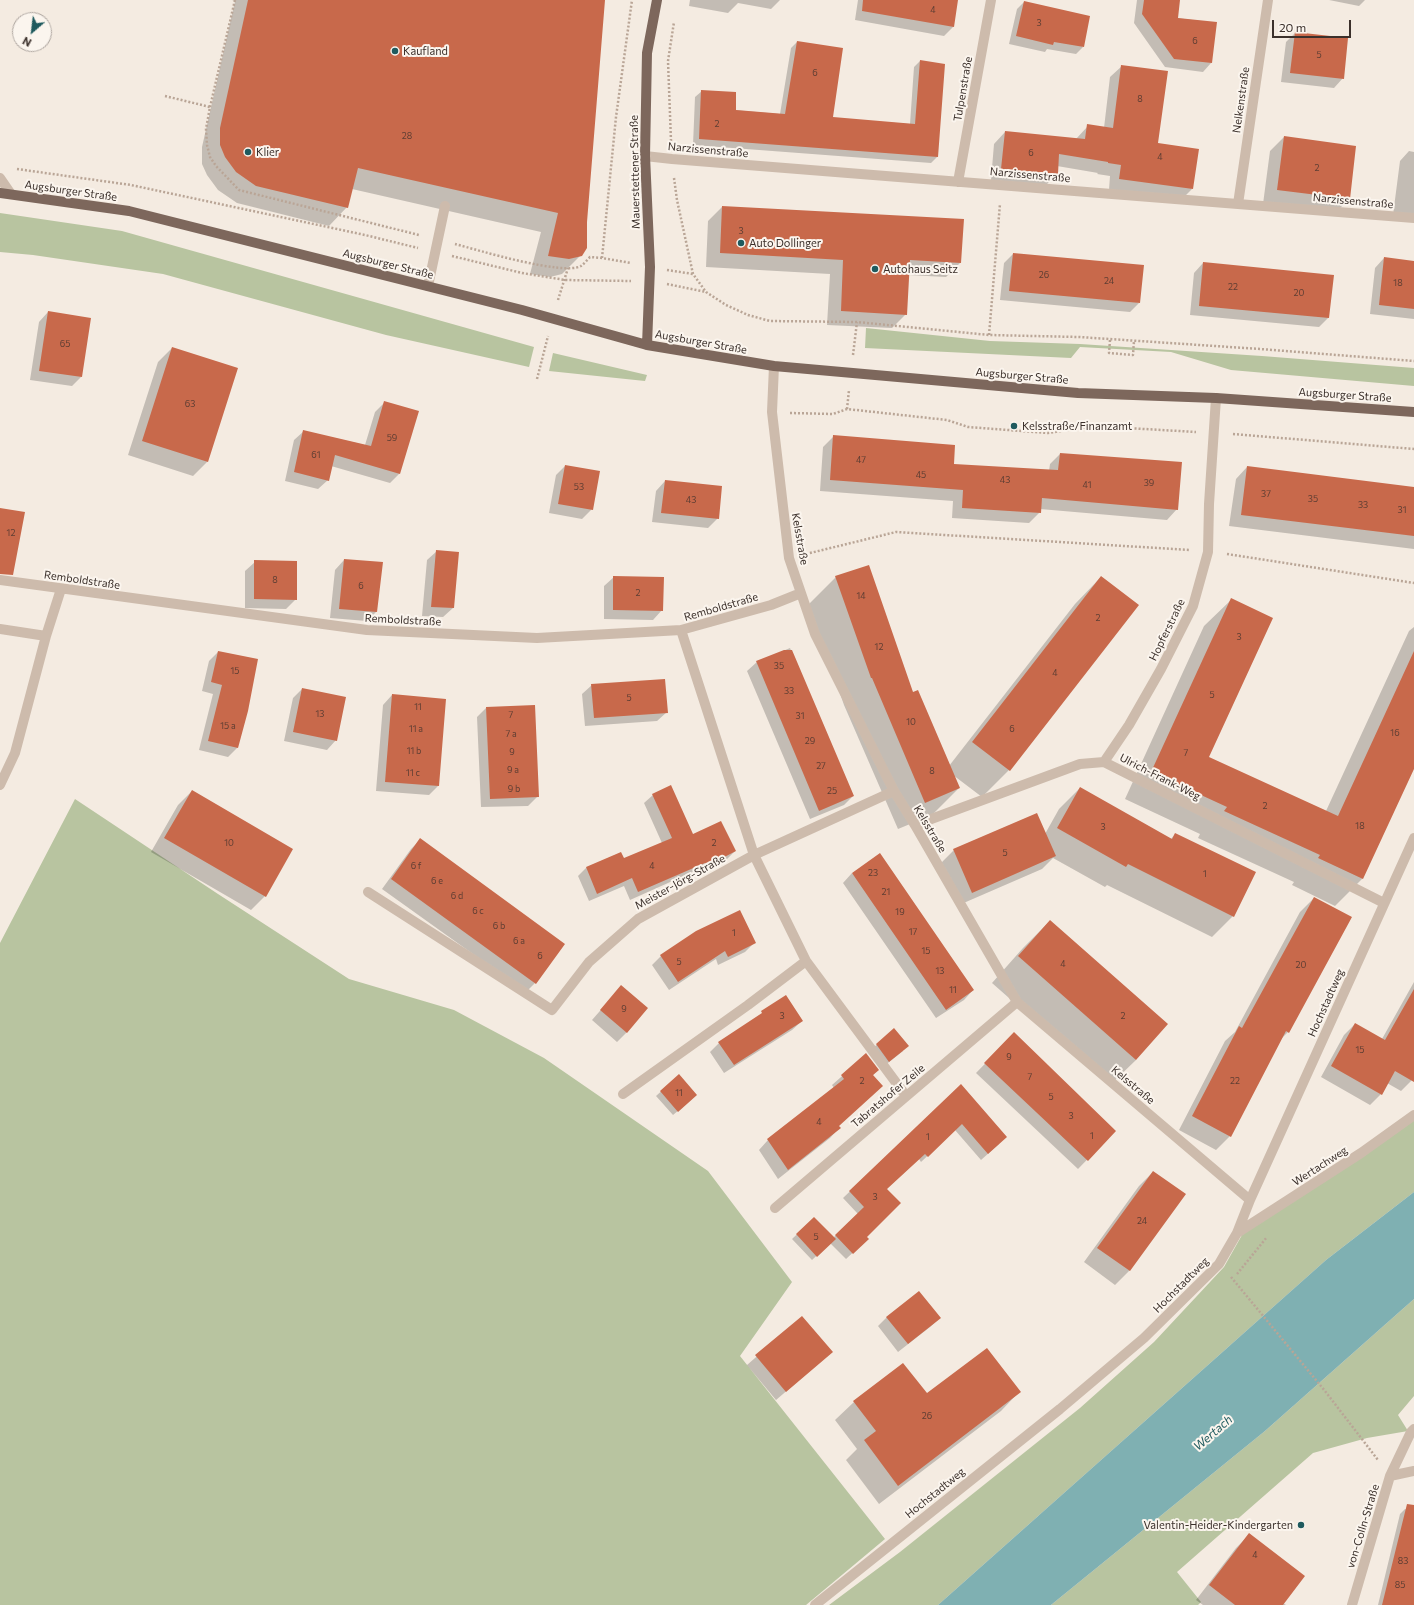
<!DOCTYPE html>
<meta charset="utf-8">
<style>
body{margin:0}
#map{position:relative;width:1414px;height:1605px;overflow:hidden;background:#f4ebe1;font-family:Commissioner,sans-serif}
canvas{display:block}
.north{position:absolute;left:12px;top:12px;width:40px;height:40px;box-sizing:border-box;background:#fbf5ee;border:1px solid #aea6a0;border-radius:50%;rotate:208deg;font-size:11px;font-weight:700;line-height:16px;text-align:center;color:#3b302b}
.north::after{content:'';display:block;margin:auto;width:14px;height:18px;background:#1f5a5e;clip-path:polygon(50% 0,100% 100%,50% 72%,0 100%)}
.scale{position:absolute;left:1272px;top:20px;width:79px;height:18px;box-sizing:border-box;border:2px solid #3b302b;border-top:0;padding-left:5px;font-size:12px;line-height:14px;white-space:nowrap;color:#3b302b;-webkit-text-stroke:3px #fbf5ee;paint-order:stroke}
</style>
<div id="map">
<canvas width="1414" height="1605"></canvas>
<div class="north">N</div>
<div class="scale">20 m</div>
</div>
<script>
const c = document.querySelector('canvas').getContext('2d');
c.lineJoin = 'round';
function fillPath(path, color) { c.fillStyle = color; c.fill(path, 'evenodd'); }
function strokePath(path, color, width, dash) { c.strokeStyle = color; c.lineWidth = width; c.lineCap = dash ? 'butt' : 'round'; c.setLineDash(dash || []); c.stroke(path); }
function label(font, color, halo, rows, align = 'center') {
  c.font = font + ' Commissioner,sans-serif'; c.lineWidth = 4; c.setLineDash([]); c.textBaseline = 'middle'; c.strokeStyle = halo; c.fillStyle = color; for (const [text, x, y, turn = 0] of rows) {
    c.save(); c.translate(x, y); c.rotate((+turn || 0) * Math.PI / 180); c.textAlign = isNaN(turn) ? turn : align; if (halo) c.strokeText(text, 0, 0); c.fillText(text, 0, 0); c.restore();
  }
}
const green = new Path2D(`
 M0,213L122,231L534,347L529,367L386,335L163,274L33,255L0,252Z
 M866,328L990,341L1080,344L1262,356L1414,368V386L1231,370L1171,352L1080,347L1071,358L865,348Z
 M553,353L647,375L645,381L549,371Z
 M75,799L218,894L349,979L454,1010L544,1058L708,1171L792,1282L740,1356L885,1539L806,1605H0V943Z
 M1414,1119V1192L1326,1260L938,1605H829L900,1552L1080,1408L1154,1342L1224,1267L1242,1235Z
 M1414,1299V1396L1398,1415L1408,1431L1367,1438L1313,1453L1177,1572L1201,1602L1198,1605H1051L1265,1431Z`);
const water = new Path2D(`
 M1414,1192V1299L1265,1431L1051,1605H938L1326,1260Z`);
const shadow = new Path2D(`
 M232,0H604L581,255L562,274L550,277L530,274L541,232L352,189L347,207L329,226L237,203L218,190L207,175L202,164V147L235,1Z
 M690,0H780L771,9L738,3L728,13L689,6Z
 M858,0H957L953,27L944,36L855,20Z
 M1137,0H1179L1177,18L1216,23L1211,63L1203,72L1165,67L1134,23Z
 M1329,0H1365L1359,6Z
 M1024,2L1083,47L1076,54L1047,49L1045,52L1009,44L1017,9Z
 M1295,33L1343,78L1334,88L1281,82L1286,42Z
 M797,42L831,118L910,124L914,67L920,61L944,65L937,157L931,163L693,145L695,97L702,91L734,110L780,114L791,48Z
 M1122,66L1157,144L1192,189L1181,200L1109,190L1110,176L1097,174L1098,173L1057,166V174L1046,185L991,180L994,144L1005,132L1076,139L1088,126L1104,128L1110,77Z
 M1284,137L1349,199L1335,213L1263,204L1270,151Z
 M1409,151L1414,152V217L1393,215L1400,161Z
 M722,207L963,220L960,263L946,277L908,275L906,314L892,328L827,325L830,274L706,267L708,221Z
 M1013,254L1139,303L1130,312L1000,300L1004,263Z
 M1384,258L1414,262V319L1370,314L1375,268Z
 M1203,263L1329,317L1319,327L1190,315L1194,273Z
 M48,312L81,377L72,386L30,380L39,322Z
 M172,348L207,462L193,476L128,455L158,362Z
 M385,402L399,474L390,483L331,466L328,480L318,489L285,481L294,440L304,431L365,445L375,412Z
 M834,436L953,465L1049,471L1050,464L1060,454L1177,509L1167,520L1040,509V512L1029,523L952,518L953,501L820,491L823,447Z
 M565,466L592,509L582,519L549,513L556,475Z
 M1247,467L1414,488V549L1229,526L1236,479Z
 M665,481L718,518L708,528L652,522L656,491Z
 M437,551L458,553L453,608L443,617L422,616L427,560Z
 M344,560L381,563L376,612L367,621L330,618L335,570Z
 M255,562L296,599L286,609L245,608V571Z
 M614,577L662,610L653,620L604,619V586Z
 M836,577L913,694L949,766L1075,604L1101,577L1137,605L1009,770L982,797L953,775L959,788L932,815L898,829L844,705L809,604Z
 M1231,600L1208,758L1326,811L1409,631L1414,627V766L1362,879L1335,906L1292,885L1294,882L1198,838L1200,834L1125,799L1204,626Z
 M790,648L853,796L844,805L810,819L747,671L757,662Z
 M218,652L247,711L237,748L228,757L199,750L213,694L202,691L209,661Z
 M592,685L667,712L657,721L585,726L582,694Z
 M302,689L336,740L327,750L284,741L293,698Z
 M392,695L438,786L429,795L376,791L383,705Z
 M486,708L538,796L528,806L481,807L477,717Z
 M1080,788L1171,839L1175,834L1233,916L1212,937L1107,885L1105,887L1053,858L1042,869L959,905L941,863L954,850L1045,834L1059,809Z
 M192,791L265,896L251,910L151,852L178,805Z
 M653,795L692,835L735,851L726,860L698,874L697,870L630,900L624,886L589,901L578,876L586,868L620,853L623,860L662,843L644,803Z
 M420,840L535,983L526,992L382,889L411,849Z
 M852,873L973,990L964,1000L936,1018L843,883Z
 M1314,898L1288,1032L1281,1039L1230,1136L1216,1150L1179,1130L1225,1041L1235,1032L1300,912Z
 M1050,921L1136,1060L1109,1086L992,983L1023,948Z
 M754,943L745,952L718,965L716,959L669,990L652,965L661,956Z
 M1414,982V1076L1412,1080L1401,1091L1387,1083L1381,1094L1370,1105L1321,1077L1344,1035L1355,1024L1382,1039Z
 M621,987L627,1032L617,1042L592,1020Z
 M786,997L802,1021L792,1030L724,1073L710,1052L719,1043Z
 M894,1029L903,1051L884,1066L872,1049Z
 M1014,1034L1115,1131L1078,1169L976,1073Z
 M866,1055L878,1070L872,1076L838,1127L839,1128L830,1138L778,1179L759,1150L768,1140L834,1088L832,1085Z
 M679,1075L692,1099L673,1115L656,1096Z
 M961,1085L999,1144L981,1160L955,1130L921,1162L919,1159L886,1189L866,1237L861,1245L846,1259L830,1243L812,1260L792,1239L814,1218L833,1238L858,1214L843,1198Z
 M1153,1172L1185,1194L1129,1271L1115,1285L1084,1262L1139,1186Z
 M802,1317L832,1352L776,1400L747,1365Z
 M887,1317L940,1318L930,1327L898,1352L878,1326Z
 M1019,1392L1001,1411L879,1504L846,1460L857,1449L835,1420L854,1402L927,1395Z
 M1405,1509L1414,1511L1413,1605H1378L1400,1514Z
 M1250,1534L1283,1603L1286,1605H1203L1196,1600L1236,1548Z`);
const building = new Path2D(`
 M248,0H605L587,222V248L582,256L569,259L548,256L558,213L358,168L348,208L256,186L236,172L225,157L220,145V128Z
 M863,0H958L954,27L862,11Z
 M1144,0H1180L1178,18L1217,22L1212,63L1174,59L1142,14Z
 M1024,1L1090,16L1084,47L1054,42L1053,45L1016,36Z
 M1295,32L1348,38L1344,79L1290,73Z
 M797,41L843,48L833,117L915,124L920,60L945,64L938,157L699,139L701,90L736,92V110L785,114Z
 M1121,65L1168,71L1158,143L1199,149L1193,189L1119,179L1121,165L1108,163V162L1059,154L1058,174L1001,169L1005,131L1085,139L1087,124L1113,128Z
 M1284,136L1356,146L1350,199L1277,190Z
 M722,206L964,219L961,263L910,260L907,315L841,311L843,260L720,253Z
 M1013,253L1144,265L1140,303L1009,291Z
 M1384,257L1414,261V309L1379,305Z
 M1203,262L1334,275L1329,318L1199,306Z
 M48,311L91,318L82,377L39,371Z
 M172,347L238,368L208,462L142,441Z
 M384,401L419,411L400,474L335,455L329,481L294,472L303,430L371,446Z
 M833,435L955,445L954,464L1058,470L1060,453L1182,462L1178,510L1042,498L1041,513L962,508L963,490L830,480Z
 M565,465L600,471L593,510L558,504Z
 M1247,466L1414,487V536L1241,515Z
 M665,480L722,486L719,519L661,513Z
 M0,508L25,512L13,575L0,574Z
 M436,550L459,552L454,608L431,607Z
 M344,559L383,562L377,612L339,609Z
 M254,560L297,561V600L254,599Z
 M869,565L913,692L918,690L960,788L925,803L872,678H871L835,576Z
 M613,576L664,577L663,611L613,610Z
 M1101,576L1139,605L1010,771L972,742Z
 M1231,598L1273,618L1209,757L1338,816L1414,651V769L1363,879L1318,858L1320,855L1224,811L1227,807L1151,772Z
 M784,650H792L854,796L819,811L756,661Z
 M218,651L258,659L248,711L238,748L208,741L222,685L211,682Z
 M665,679L668,713L594,718L591,684Z
 M302,688L346,697L337,741L293,732Z
 M392,694L446,699L439,786L385,782Z
 M535,705L539,797L490,799L486,707Z
 M671,785L693,834L721,821L736,851L707,866L705,863L638,892L632,878L597,894L586,867L621,852L624,858L672,838L652,794Z
 M1080,787L1172,839L1175,833L1256,872L1234,917L1128,864L1126,867L1057,828Z
 M192,790L293,849L266,897L164,838Z
 M1037,813L1056,856L972,893L953,849Z
 M420,838L565,944L536,984L391,879Z
 M880,853L974,990L946,1010L852,873Z
 M1314,897L1352,917L1289,1033L1286,1031L1231,1137L1192,1116L1239,1026L1242,1028Z
 M740,910L756,943L728,957L725,951L678,982L660,955L696,931Z
 M1050,920L1168,1024L1136,1060L1018,956Z
 M621,985L648,1008L627,1033L600,1010Z
 M1414,989V1082L1395,1071L1382,1095L1331,1066L1355,1023L1385,1040Z
 M786,995L803,1021L734,1065L718,1042L762,1013L761,1011Z
 M894,1028L909,1046L889,1062L876,1044Z
 M1014,1032L1116,1131L1088,1161L984,1063Z
 M866,1053L879,1070L873,1075L883,1086L839,1126L841,1128L788,1170L767,1139L844,1079L841,1075Z
 M679,1074L697,1095L678,1112L660,1091Z
 M961,1084L1007,1137L988,1154L962,1124L928,1157L925,1154L887,1189L901,1203L867,1237L869,1239L853,1254L835,1235L864,1207L849,1191Z
 M1153,1171L1186,1194L1130,1271L1097,1248Z
 M814,1217L836,1239L817,1257L796,1234Z
 M919,1291L941,1318L908,1344L886,1317Z
 M802,1316L833,1352L786,1392L755,1355Z
 M987,1348L1021,1392L898,1486L864,1440L876,1431L853,1401L903,1363L927,1393Z
 M1407,1504L1414,1505V1605H1382Z
 M1249,1533L1305,1576L1283,1605H1235L1209,1585Z`);
const path = new Path2D(`
 M235,0L210,107L206,129L207,145L210,157L216,166L239,190L419,235
 M165,96L210,107
 M671,141L668,61L674,22
 M17,169L131,185L365,235L418,248
 M674,178L677,200L693,274L706,292L726,305L748,315L770,321L857,322L989,335L1079,337L1260,349L1414,361
 M455,244C478,250 563,276 581,266C584,264 587,260 590,257L602,258L631,263
 M452,256L522,273L565,280L631,281
 M602,258L616,117L632,0
 M667,270L693,274
 M667,284L706,292
 M558,300L568,268
 M989,335L1000,204
 M1110,340L1109,353L1133,355L1134,341
 M853,355L857,322
 M537,379L548,336
 M847,409L849,390
 M790,413L833,414L847,409L947,420L968,427L1048,433L1093,426L1196,432
 M1233,434L1414,449
 M806,554L896,532L1190,550
 M1227,554L1414,583
 M1237,1274L1267,1237
 M1231,1277L1325,1391L1378,1460`);
const minor = new Path2D(`
 M645,156L672,159L1414,218
 M0,178L11,194
 M958,182L991,0
 M1238,204L1268,0
 M428,286L445,206
 M774,366L772,412L789,558L815,634L894,791L915,825L1017,1002L1250,1200
 M0,580L367,630L537,638L681,630L771,605L801,593
 M0,629L46,636
 M681,630L754,855L806,961L906,1096
 M1104,762L1129,725L1161,669L1193,606L1208,552L1209,504L1216,398
 M0,785L15,753L46,636L61,589
 M915,825L1080,764L1104,762L1384,903
 M368,892L552,1010L589,962L638,919L754,855L894,791
 M623,1094L748,1005L806,961
 M775,1208L1017,1002
 M1237,1233L1361,1153L1414,1115
 M1390,1476L1414,1471
 M815,1605L1060,1409L1144,1338L1219,1264L1237,1233L1250,1200L1414,838
 M1352,1605L1390,1476L1411,1432L1414,1429`);
const major = new Path2D(`
 M0,193L129,211L522,310L647,345L774,366L1078,393L1216,398L1414,412
 M647,345L650,267L645,156L647,53L657,0`);
const markers = [
 [395,51,4,"#1f5a5e"],
 [248,152,4,"#1f5a5e"],
 [741,243,4,"#1f5a5e"],
 [875,269,4,"#1f5a5e"],
 [1014,426,4,"#1f5a5e"],
 [1301,1525,4,"#1f5a5e"]
];
const numberNames = [
 ["4",933,10],
 ["3",1039,23],
 ["6",1195,41],
 ["5",1319,55],
 ["6",815,73],
 ["8",1140,99],
 ["2",717,124],
 ["28",407,136],
 ["6",1031,153],
 ["4",1160,157],
 ["2",1317,168],
 ["3",741,231],
 ["26",1044,275],
 ["24",1109,281],
 ["18",1398,283],
 ["22",1233,287],
 ["20",1299,293],
 ["65",65,344],
 ["63",190,404],
 ["59",392,438],
 ["61",316,455],
 ["47",861,460],
 ["45",921,475],
 ["43",1005,480],
 ["39",1149,483],
 ["41",1087,485],
 ["53",579,487],
 ["37",1266,494],
 ["35",1313,499],
 ["43",691,500],
 ["33",1363,505],
 ["31",1402,510],
 ["12",11,533],
 ["8",275,580],
 ["6",361,586],
 ["2",638,593],
 ["14",861,596],
 ["2",1098,618],
 ["3",1239,637],
 ["12",879,647],
 ["35",779,666],
 ["15",235,671],
 ["4",1055,673],
 ["33",789,691],
 ["5",1212,695],
 ["5",629,698],
 ["11",418,707],
 ["13",320,714],
 ["7",511,715],
 ["31",800,716],
 ["10",911,722],
 ["15 a",228,726],
 ["11 a",416,729],
 ["6",1012,729],
 ["16",1395,733],
 ["7 a",511,734],
 ["29",810,741],
 ["11 b",414,751],
 ["9",512,752],
 ["7",1186,753],
 ["27",821,766],
 ["9 a",513,770],
 ["8",932,771],
 ["11 c",413,773],
 ["9 b",514,789],
 ["25",832,791],
 ["2",1265,806],
 ["18",1360,826],
 ["3",1103,827],
 ["10",229,843],
 ["2",714,843],
 ["5",1005,853],
 ["6 f",416,866],
 ["4",652,866],
 ["23",873,873],
 ["1",1205,874],
 ["6 e",437,881],
 ["21",886,892],
 ["6 d",457,896],
 ["6 c",478,911],
 ["19",900,912],
 ["6 b",499,926],
 ["17",913,932],
 ["1",734,933],
 ["6 a",519,941],
 ["15",926,951],
 ["6",540,956],
 ["5",679,962],
 ["4",1063,964],
 ["20",1301,965],
 ["13",940,971],
 ["11",953,990],
 ["9",624,1009],
 ["3",782,1016],
 ["2",1123,1016],
 ["15",1360,1050],
 ["9",1009,1057],
 ["7",1030,1077],
 ["2",862,1081],
 ["22",1235,1081],
 ["11",679,1093],
 ["5",1051,1097],
 ["3",1071,1116],
 ["4",819,1122],
 ["1",1092,1136],
 ["1",928,1137],
 ["3",875,1197],
 ["24",1142,1221],
 ["5",816,1237],
 ["26",927,1416],
 ["4",1255,1555],
 ["83",1403,1561],
 ["85",1400,1585]
];
const poiNames = [
 ["Kaufland",403,51],
 ["Klier",256,152],
 ["Auto Dollinger",749,243],
 ["Autohaus Seitz",883,269],
 ["Kelsstraße/Finanzamt",1022,426],
 ["Valentin-Heider-Kindergarten",1293,1525,"right"]
];
const streetNames = [
 ["Tulpenstraße",963,89,-80],
 ["Nelkenstraße",1241,100,-82],
 ["Narzissenstraße",708,150,5],
 ["Mauerstettener Straße",635,172,-91],
 ["Narzissenstraße",1030,175,5],
 ["Augsburger Straße",71,191,8],
 ["Narzissenstraße",1353,201,5],
 ["Augsburger Straße",388,264,14],
 ["Augsburger Straße",701,342,10],
 ["Augsburger Straße",1022,376,5],
 ["Augsburger Straße",1345,395,4],
 ["Kelsstraße",800,539,80],
 ["Remboldstraße",82,580,8],
 ["Remboldstraße",721,607,-16],
 ["Remboldstraße",403,620,3],
 ["Hopferstraße",1167,630,-64],
 ["Ulrich-Frank-Weg",1160,777,27],
 ["Kelsstraße",930,829,59],
 ["Meister-Jörg-Straße",680,882,-29],
 ["Hochstadtweg",1326,1003,-66],
 ["Kelsstraße",1133,1085,40],
 ["Tabratshofer Zeile",888,1096,-40],
 ["Wertachweg",1320,1166,-33],
 ["Hochstadtweg",1181,1285,-45],
 ["Hochstadtweg",935,1493,-39],
 ["von-Colln-Straße",1363,1526,-73]
];
const waterNames = [
 ["Wertach",1213,1433,-41]
];
fillPath(green, '#b8c4a0');
fillPath(water, '#7fb0b2');
fillPath(shadow, '#0003');
fillPath(building, '#c8694b');
strokePath(path, '#b9a596', 2.5, [2, 2]);
strokePath(minor, '#cdbbac', 10);
strokePath(major, '#7d675c', 10);
for (const [x, y, r, color] of markers) { const dot = new Path2D(); dot.arc(x, y, r, 0, 2 * Math.PI); c.fillStyle = color; c.fill(dot); strokePath(dot, '#fbf5ee', 1.5); }
label('9px', '#5e3e33', null, numberNames);
label('11px', '#3b302b', '#fbf5ee', poiNames, 'left');
label('11px', '#3b302b', '#fbf5ee', streetNames);
label('italic 12px', '#1f5a5e', '#fbf5ee', waterNames);
</script>
